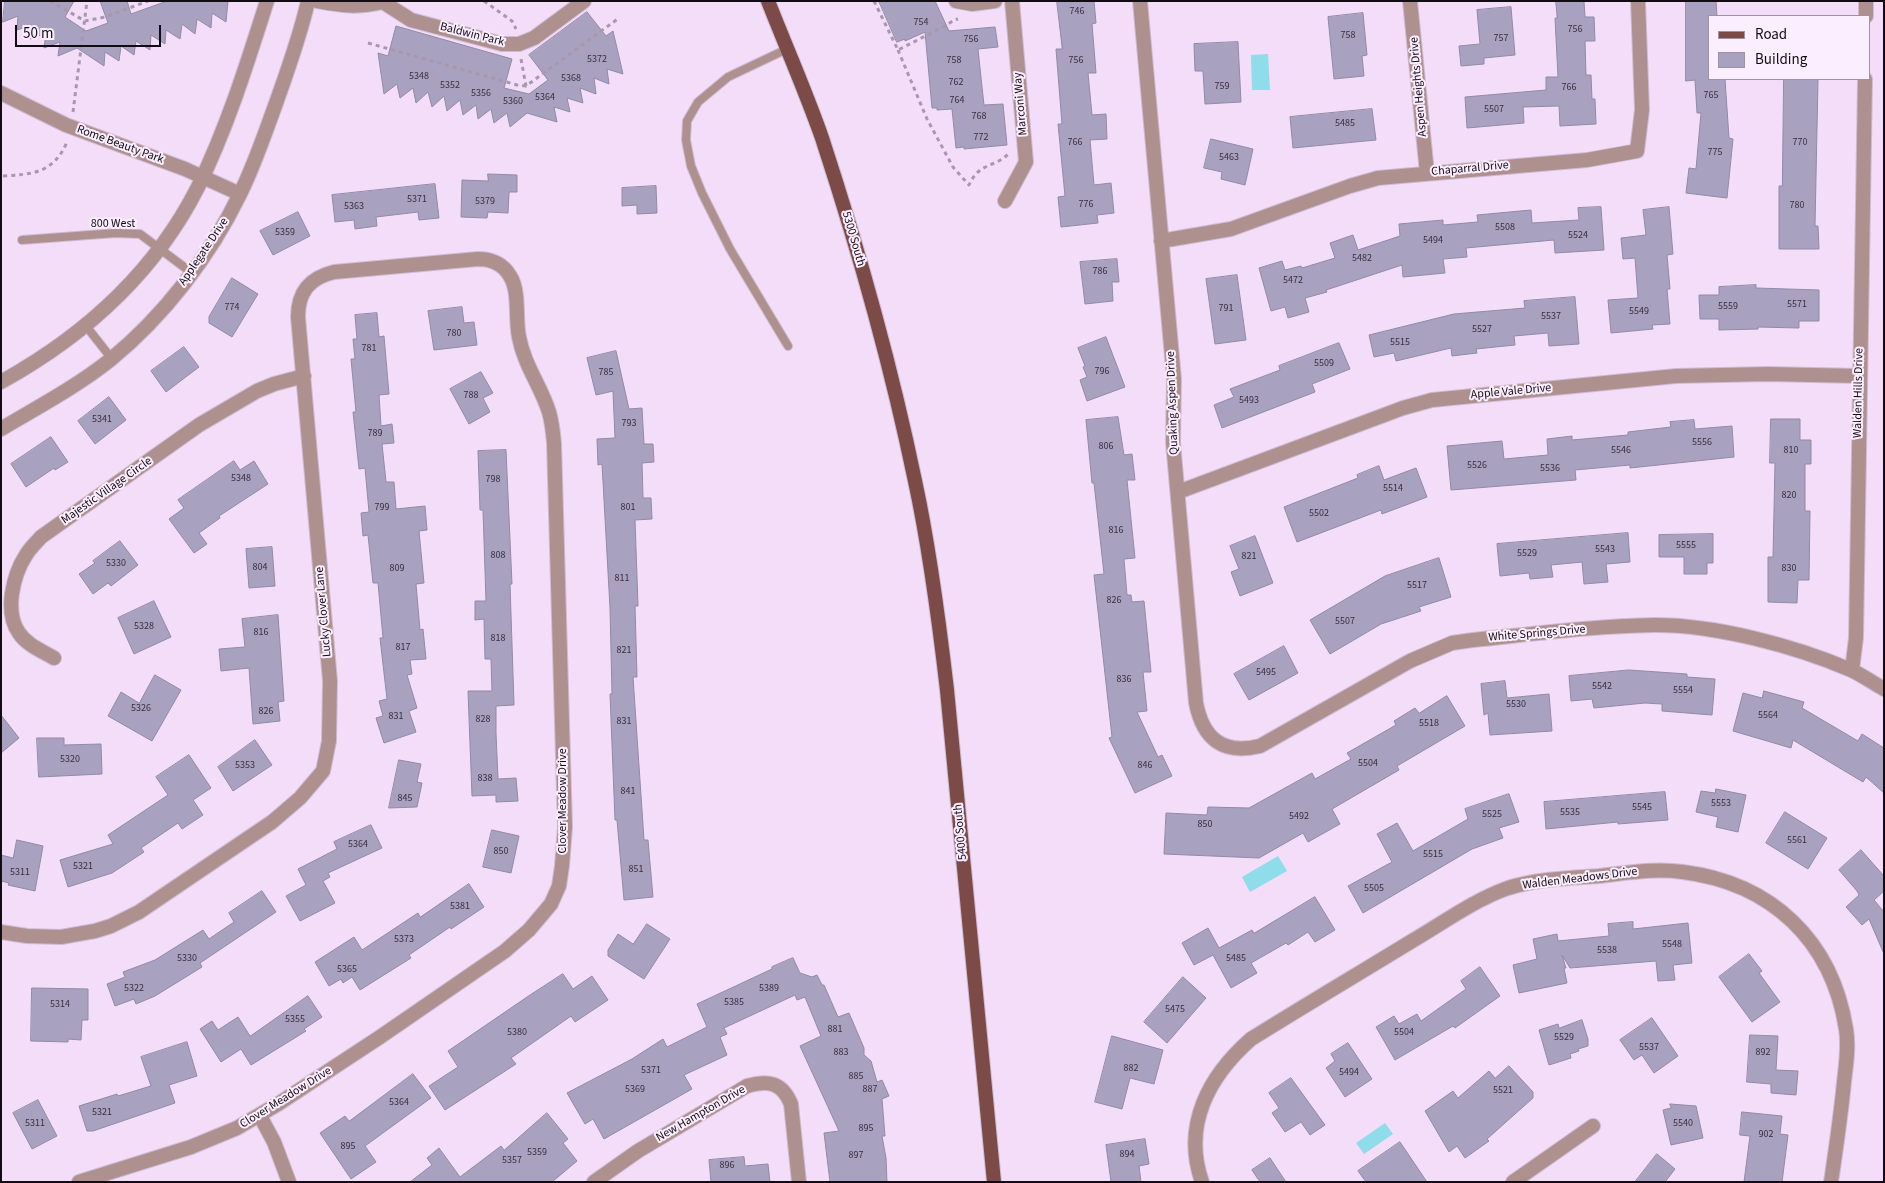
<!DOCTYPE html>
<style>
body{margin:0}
#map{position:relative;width:1885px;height:1183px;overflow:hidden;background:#f3ddf8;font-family:"Source Sans 3",sans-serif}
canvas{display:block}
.frame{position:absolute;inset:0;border:2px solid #130b14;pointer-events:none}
.legend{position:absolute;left:1708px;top:15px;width:162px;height:65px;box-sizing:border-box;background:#fbeefe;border:1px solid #9e93a0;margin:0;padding:6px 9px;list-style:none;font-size:15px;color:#130b14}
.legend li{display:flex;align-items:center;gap:10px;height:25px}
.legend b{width:25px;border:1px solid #9e93a0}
.scale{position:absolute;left:15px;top:25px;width:146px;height:22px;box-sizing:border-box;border:2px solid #130b14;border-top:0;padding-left:6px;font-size:15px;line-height:18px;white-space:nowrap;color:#130b14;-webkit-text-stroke:4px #fbeefe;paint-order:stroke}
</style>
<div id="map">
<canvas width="1885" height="1183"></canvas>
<div class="frame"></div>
<ul class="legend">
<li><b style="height:6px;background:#7c4b48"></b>Road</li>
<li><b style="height:14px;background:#a8a1bf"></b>Building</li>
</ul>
<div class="scale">50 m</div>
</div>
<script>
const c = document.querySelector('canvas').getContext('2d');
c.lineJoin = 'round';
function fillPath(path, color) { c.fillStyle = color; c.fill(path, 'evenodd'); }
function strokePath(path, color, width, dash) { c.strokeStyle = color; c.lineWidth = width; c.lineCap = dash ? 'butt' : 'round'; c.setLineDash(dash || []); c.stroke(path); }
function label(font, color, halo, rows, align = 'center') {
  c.font = font + ' "Source Sans 3",sans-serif'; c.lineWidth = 4; c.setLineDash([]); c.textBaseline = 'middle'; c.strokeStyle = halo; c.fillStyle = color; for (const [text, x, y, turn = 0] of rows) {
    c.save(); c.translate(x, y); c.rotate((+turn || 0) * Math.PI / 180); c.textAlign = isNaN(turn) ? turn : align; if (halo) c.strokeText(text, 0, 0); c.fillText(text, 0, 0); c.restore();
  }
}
const water = new Path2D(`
 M1268,54L1270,90H1252L1251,55Z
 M1278,856L1287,871L1250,892L1242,877Z
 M1385,1123L1393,1134L1364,1154L1356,1143Z`);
const building = new Path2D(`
 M5,1H74L65,17L86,31L108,23L100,1H127L131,14L167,1H228L226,22L212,13L211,28L197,19L195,34L182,24L180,39L166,30L165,44L151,35L150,50L136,41L134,55L121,46L119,61L105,52L104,66L77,48L58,56L60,42L44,48L46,33L30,39L32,25L17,30L18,16L3,22Z
 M879,1H935L949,31L995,27L998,47L978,49L982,87L984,105L1003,104L1007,145L964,149V147L956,148L952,109L937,110V108H932L925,32L905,41V39L897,42Z
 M1057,1H1094L1096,23L1092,24L1096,73H1088L1092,115L1106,114L1107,139L1090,140L1094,185L1111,183L1114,213L1097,215L1098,223L1061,227L1058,197L1065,196L1058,124H1062L1056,49H1062Z
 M1556,1H1584L1585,17H1594L1595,41H1585L1586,75H1591L1592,99H1595L1596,124L1560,126L1559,106L1523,107L1524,123L1467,128L1465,97L1546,90V77H1558L1555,18H1557Z
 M1686,1H1716L1717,16H1709V79H1725L1729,138L1733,139L1727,198L1686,193L1689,168L1696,169L1701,113H1697L1695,80L1686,81Z
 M1511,7L1515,55L1484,58V64L1461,66L1459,46L1480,44L1477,10Z
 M587,12L606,36L613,31L623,74L607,69L609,84L594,78L596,94L580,88L583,103L567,98L570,112L554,107L557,122L527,113L510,127L507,113L494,123L491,109L478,119L476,105L463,115L460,100L447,111L444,96L432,107L428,92L416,103L413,88L400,98L397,84L384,94L378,53L388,56L396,26L512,59L504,88L529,94L548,80L529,55Z
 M1363,13L1367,55L1362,56L1364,76L1334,79L1328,17Z
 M1238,42L1241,102L1205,104L1203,71H1195L1194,44Z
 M1784,79H1818L1815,226H1818L1819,249H1779V186H1782Z
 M1372,109L1376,140L1293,148L1290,117Z
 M1211,139L1253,149L1245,185L1221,179L1222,172L1204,168Z
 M488,174L517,175V192H509L508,213L488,212L487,218L461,217L462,180L488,181Z
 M435,184L439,218L419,220L418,212L376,217L377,226L355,229L354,220L335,222L332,195Z
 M656,186L657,213L637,214V205L622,206V188Z
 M1601,207L1604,250L1555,253L1554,240L1466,248L1467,257L1443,259L1445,273L1403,277L1402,265L1326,290L1327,292L1305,298L1309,312L1288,318L1285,307L1271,311L1259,268L1282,261L1285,270L1301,266L1302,268L1335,258L1330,243L1353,235L1358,250L1400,236L1399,224L1443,220V225L1478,222L1477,215L1531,210L1532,223L1579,220L1578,208Z
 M1669,207L1673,254L1667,255L1670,289H1667L1670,324L1652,325L1653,329L1611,333L1608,300L1638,298L1635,258L1623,259L1621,238L1646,235L1643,210Z
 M298,212L310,236L273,255L260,231Z
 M1117,259L1119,282H1112L1113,301L1085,304L1080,262Z
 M1237,275L1246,340L1215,344L1206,279Z
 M232,278L258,294L232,337L209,323V317Z
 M1756,285V288L1819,290V321H1799V328L1758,327V329L1719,330V319H1700L1699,295H1719V287Z
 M1575,297L1579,344L1549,346L1548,333L1514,336L1515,345L1476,349L1477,353L1452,356L1451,348L1396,361L1394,353L1374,357L1369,335L1454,314L1525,308L1524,301Z
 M462,307L464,323L474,322L477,345L434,350L428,311Z
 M377,313L379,337L384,336L389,394L379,395L381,426L392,424L394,443L382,444L386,482H394L396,509L425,506L427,530L419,531L424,583L416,584L420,630L423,629L426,659L410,660L412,674L407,675L417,708L409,711L416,732L384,743L376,718L383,716L379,701L387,699L380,638H383L378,583H373L368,535L363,536L361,513L369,512L365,468L359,469L353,412H356L351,359H355L353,339H357L355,315Z
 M1106,337L1125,387L1087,401L1080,380L1087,377L1083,367L1085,366L1078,348Z
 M1339,343L1350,369L1312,384L1315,392L1222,428L1214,405L1234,397L1230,389L1280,370L1279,366Z
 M184,347L199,367L166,392L151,371Z
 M616,351L629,409L642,408L644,444H653L654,462L642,463L643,498H651L652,519L635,520L638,606H635L637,677H633L644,840H648L653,897L624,900L617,820H615L610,694H612L610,608L602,464L598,465L597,439L615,438L613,391L596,395L587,358Z
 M481,372L493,393L483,398L490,412L469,424L450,389Z
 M109,397L126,420L95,444L78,421Z
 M1118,417L1124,455L1132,454L1135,480H1127L1135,558L1124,559L1127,595H1131L1132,602L1144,601L1151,672H1143L1147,711L1137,712L1158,757L1162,755L1172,776L1135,793L1109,738L1112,737L1094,575L1104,574L1094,483H1092L1086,420Z
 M1771,419H1800V440H1811V464H1805V511H1810L1809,580H1798L1797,603L1768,602V557H1773L1775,463H1770Z
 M1694,420L1695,429L1732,426L1734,457L1630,468V465L1575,470L1576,480L1451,490L1447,446L1502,441L1504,459L1548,455L1547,439L1572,436V440L1628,435V432L1671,427L1670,422Z
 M51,437L68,462L55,470L54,468L26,487L11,464Z
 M506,450L512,584H510L514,705L496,706V733L498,779L516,778L518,801L496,802V795L472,796L468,691H492L491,659H485L484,619L475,620V601H486L483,510H480L478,451Z
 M234,461L240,470L254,461L268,484L219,516L220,518L199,533L207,544L194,553L169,519L184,508L178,500Z
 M1379,466L1384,480L1416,468L1427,497L1382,514L1381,510L1297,542L1284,507L1358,478L1357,475Z
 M1628,533L1630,562L1606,564L1608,582L1584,584L1582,562L1551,565L1553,577L1530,579L1529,573L1500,576L1497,544Z
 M1713,534V563H1707V574H1684V557H1659V535Z
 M1255,536L1273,583L1240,596L1231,572L1239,569L1230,546Z
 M120,541L138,565L111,586L108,583L93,594L79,574L95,563L93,561Z
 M272,547L275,586L249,588L246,549Z
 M1439,558L1451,597L1419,607L1421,611L1381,624L1330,654L1310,620L1385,576Z
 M154,601L171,637L134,654L118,618Z
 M278,615L284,701L278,702L280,721L253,724L249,668L221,671L219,649L245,647L242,619Z
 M1284,646L1298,673L1249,700L1234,674Z
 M1629,670L1687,674V677L1715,679L1712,715L1662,711V704L1645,703L1594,708L1592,699L1571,701L1569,676Z
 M155,675L181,690L152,741L108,716L121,692L139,703Z
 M1505,681L1507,698L1549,694L1552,731L1490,735L1488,713L1484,715L1481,684Z
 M1764,691L1804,702L1802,708L1858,741L1862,734L1884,748V793L1866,777L1863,782L1793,740L1791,748L1733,731L1743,693L1762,698Z
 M1447,696L1465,726L1397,766L1399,770L1332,809L1340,824L1308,842L1303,833L1259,858L1164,854L1166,813L1207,815L1208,807L1249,808L1312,773L1315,779L1351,759L1347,753L1396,725L1394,721L1415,708L1419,713Z
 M1,715L19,738L1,753Z
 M37,738H64V745L101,744L102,774L39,777Z
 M255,740L272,765L233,791L218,767Z
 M189,755L211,788L193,800L203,815L182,829L178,823L141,848L144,852L112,873L68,887L60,860L113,844L108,835L168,795L156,777Z
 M399,760L421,764L417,782L422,783L417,807L389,808Z
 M1716,789L1746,795L1738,832L1716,827L1718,817L1696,812L1701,791L1715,793Z
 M1665,792L1668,820L1618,824V822L1546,829L1544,802Z
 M1509,794L1519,822L1499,828L1503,838L1472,849L1363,913L1348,886L1392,862L1377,834L1397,823L1413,851L1468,819L1465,809Z
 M1785,812L1827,838L1808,869L1766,843Z
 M371,825L382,848L328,873L330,877L323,881L335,903L300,921L286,896L306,885L298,869L337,849L334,842Z
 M492,830L519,836L511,873L483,867Z
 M17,840L43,846L35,891L8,885L9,883L1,881V855L13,858Z
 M1861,850L1884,876V891L1874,900L1884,912V954L1869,919L1862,925L1846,907L1859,895L1857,891L1839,870Z
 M469,884L484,907L451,929L450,927L409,955L411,958L360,990L352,977L343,983L341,979L329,986L315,962L354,937L362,950L418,913L420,917Z
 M262,891L276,912L200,963L202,967L155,996L136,1004L134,999L115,1006L107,984L125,977L123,972L155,960L203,930L209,939L234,922L229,913Z
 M1315,897L1335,930L1315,942L1308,932L1288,945L1286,943L1251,963L1257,973L1231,988L1213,955L1194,965L1182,943L1208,928L1219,948L1252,930L1254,933Z
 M1633,922V929L1688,923L1692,963L1673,965L1675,980L1658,981L1656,961L1570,968L1562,955L1566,968H1564L1567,983L1519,993L1513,965L1537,959L1533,939L1557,934L1558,941L1609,936L1608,924Z
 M647,924L670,939L644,979L608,956V950L618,934L633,944Z
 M1749,954L1762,971L1759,973L1780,1002L1752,1022L1719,977Z
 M793,958L800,973L812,977L817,975L822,985H824L838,1017L849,1013L864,1048V1055L871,1061L877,1082L882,1080L889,1096L882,1099L885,1136H882L886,1158L887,1182H830L824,1133L839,1131L800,1046L821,1036L805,997L797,1000L795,995L724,1028L727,1034L720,1037L727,1055L684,1075L692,1089L604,1139L593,1119L585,1124L567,1093L632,1059L663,1039L667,1047L707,1027L697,1004L772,969V967Z
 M1480,967L1500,996L1455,1028L1453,1026L1395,1060L1376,1027L1394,1016L1399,1024L1417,1014L1421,1021L1466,989L1461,981Z
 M563,974L573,989L592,976L608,1000L575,1022L571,1016L511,1058L516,1064L445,1110L429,1086L458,1067L448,1051L530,995Z
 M1183,977L1206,998L1167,1043L1144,1022Z
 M32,988L88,989V1020H82L81,1040L68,1039V1042L31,1041Z
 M308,996L322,1017L304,1029L306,1031L251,1065L241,1049L221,1062L200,1029L212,1021L218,1030L238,1017L250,1036Z
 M1652,1018L1678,1056L1654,1073L1642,1055L1634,1060L1620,1040Z
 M1582,1020L1588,1039V1046L1578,1049L1579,1051L1570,1054L1571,1058L1549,1065L1539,1030L1558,1024L1559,1028Z
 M1750,1035L1778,1036L1776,1070L1798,1071L1796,1095L1771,1093V1084L1747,1082Z
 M1112,1036L1163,1050L1154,1084L1130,1078L1122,1109L1095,1102Z
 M187,1042L197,1076L169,1085L175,1103L93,1131H87L79,1106L117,1094L118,1096L151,1086L141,1057Z
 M1348,1043L1372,1079L1345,1097L1326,1068L1335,1061L1331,1054Z
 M1509,1066L1533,1092V1098L1487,1139L1489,1141L1465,1158L1457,1146L1449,1152L1425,1111L1453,1091L1458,1098L1489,1071L1495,1078Z
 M413,1074L431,1098L365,1146L376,1162L351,1179L320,1133L345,1116L349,1121Z
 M1291,1078L1325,1125L1310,1135L1301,1122L1285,1132L1272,1113L1279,1108L1269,1093Z
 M38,1100L57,1136L32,1149L13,1113Z
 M1670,1104L1696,1106L1703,1138L1671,1145L1663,1110L1671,1108Z
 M1742,1112L1782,1116L1780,1134L1788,1135L1782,1182H1744L1750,1136L1740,1135Z
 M547,1113L568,1139L563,1143L577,1161L552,1182H410L432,1165L427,1158L439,1148L460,1177L501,1146L504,1150Z
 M1145,1139L1149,1164L1139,1166L1141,1182H1111L1106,1145Z
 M1400,1142L1427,1182H1366L1358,1171Z
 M1657,1154L1675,1169L1665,1182H1635Z
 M744,1157L745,1166L768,1164L770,1182H711L709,1160Z
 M1270,1158L1286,1182H1260L1252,1170Z`);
const path = new Path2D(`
 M50,1L85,21L105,17L148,1
 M484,1L512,21L516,29
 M874,1L898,50L945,26L954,20L958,19
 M368,43L517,85L526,86L619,18
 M898,50L927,119L953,167L969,185C980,161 996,168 1009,153
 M521,59L526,86
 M73,112L87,1
 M3,176C32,174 53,174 67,142`);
const service = new Path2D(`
 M787,49L728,77L698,102L687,121L686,140L691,166L702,193L730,249L788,346
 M22,240L116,233L140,234L192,273
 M86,326L112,359`);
const minor = new Path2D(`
 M317,1C344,6 356,8 383,2
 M384,1L383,2L411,20L502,44H519L534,38L584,1
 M956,1L972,4L995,1
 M1140,1L1174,379L1173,442L1196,703C1203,739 1223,755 1260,746L1410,661L1452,643L1473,640C1533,634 1594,626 1655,625C1716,625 1795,646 1851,670C1862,675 1873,683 1884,689
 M1410,1L1427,173
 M1866,16V1
 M1,93L66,125L185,169L240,194
 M1005,201L1026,162L1012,1
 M1161,241L1231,229L1350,186L1378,178L1587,160L1637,151L1642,110L1638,1
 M1,382C84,336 155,272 198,187C227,128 247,64 267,1
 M1,429C38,407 76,387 110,360C164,316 210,256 240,194C254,166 264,136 275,106C287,72 300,37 308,1
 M1178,492L1403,408L1432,400L1676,376L1768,374L1859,376
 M54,658C42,651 27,645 19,633C4,612 13,575 26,555C30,548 36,543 41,537L199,425L257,391L274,384L304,376
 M1852,670L1856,638L1865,79
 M1,932L27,936L61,937L95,931L111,926L139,912L272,822L300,798L323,771L329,741L330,681L298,317C298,292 309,278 334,272L478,259C491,259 503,264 510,276C520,291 515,319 519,337C524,365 541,386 549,412C552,422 553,432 554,443L565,827L562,866L559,886L551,904L529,930L505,951L380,1037L278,1104L237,1128L191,1147L79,1182
 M260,1116L274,1142L289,1182
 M594,1182L638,1151L747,1086C768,1080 782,1082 791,1104L799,1182
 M1202,1182C1182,1125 1209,1076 1251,1039C1304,1006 1358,974 1412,941C1443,923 1474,900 1508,888C1537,879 1570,878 1599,876C1627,873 1655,868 1683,872C1771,883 1832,940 1846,1029C1849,1046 1846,1065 1844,1082C1841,1115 1836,1148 1831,1182
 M1513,1182L1593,1126`);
const primary = new Path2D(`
 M768,1C786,47 806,92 822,138C859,251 891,365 915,481C930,550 939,621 947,690L994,1182`);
const numberNames = [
 ["746",1077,12],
 ["754",921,23],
 ["756",1575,30],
 ["758",1348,36],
 ["757",1501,39],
 ["756",971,40],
 ["5372",597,60],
 ["758",954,61],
 ["756",1076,61],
 ["5348",419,77],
 ["5368",571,79],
 ["762",956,83],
 ["5352",450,86],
 ["759",1222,87],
 ["766",1569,88],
 ["5356",481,94],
 ["765",1711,96],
 ["5364",545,98],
 ["764",957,101],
 ["5360",513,102],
 ["5507",1494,110],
 ["768",979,117],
 ["5485",1345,124],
 ["772",981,138],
 ["766",1075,143],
 ["770",1800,143],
 ["775",1715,153],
 ["5463",1229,158],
 ["5371",417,200],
 ["5379",485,202],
 ["776",1086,205],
 ["780",1797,206],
 ["5363",354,207],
 ["5508",1505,228],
 ["5359",285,233],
 ["5524",1578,236],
 ["5494",1433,241],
 ["5482",1362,259],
 ["786",1100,272],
 ["5472",1293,281],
 ["5571",1797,305],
 ["5559",1728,307],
 ["774",232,308],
 ["791",1226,309],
 ["5549",1639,312],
 ["5537",1551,317],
 ["5527",1482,330],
 ["780",454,334],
 ["5515",1400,343],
 ["781",369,349],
 ["5509",1324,364],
 ["796",1102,372],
 ["785",606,373],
 ["788",471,396],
 ["5493",1249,401],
 ["5341",102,420],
 ["793",629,424],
 ["789",375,434],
 ["5556",1702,443],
 ["806",1106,447],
 ["5546",1621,451],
 ["810",1791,451],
 ["5526",1477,466],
 ["5536",1550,469],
 ["5348",241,479],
 ["798",493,480],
 ["5514",1393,489],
 ["820",1789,496],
 ["799",382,508],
 ["801",628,508],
 ["5502",1319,514],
 ["816",1116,531],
 ["5555",1686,546],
 ["5543",1605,550],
 ["5529",1527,554],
 ["808",498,556],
 ["821",1249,557],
 ["5330",116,564],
 ["804",260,568],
 ["809",397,569],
 ["830",1789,569],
 ["811",622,579],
 ["5517",1417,586],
 ["826",1114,601],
 ["5507",1345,622],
 ["5328",144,627],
 ["816",261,633],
 ["818",498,639],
 ["817",403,648],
 ["821",624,651],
 ["5495",1266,673],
 ["836",1124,680],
 ["5542",1602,687],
 ["5554",1683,691],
 ["5530",1516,705],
 ["5326",141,709],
 ["826",266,712],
 ["5564",1768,716],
 ["831",396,717],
 ["828",483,720],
 ["831",624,722],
 ["5518",1429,724],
 ["5320",70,760],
 ["5504",1368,764],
 ["5353",245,766],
 ["846",1145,766],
 ["838",485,779],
 ["841",628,792],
 ["845",405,799],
 ["5553",1721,804],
 ["5545",1642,808],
 ["5535",1570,813],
 ["5525",1492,815],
 ["5492",1299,817],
 ["850",1205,825],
 ["5561",1797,841],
 ["5364",358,845],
 ["850",501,852],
 ["5515",1433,855],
 ["5321",83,867],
 ["851",636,870],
 ["5311",20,873],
 ["5505",1374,889],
 ["5381",460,907],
 ["5373",404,940],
 ["5548",1672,945],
 ["5538",1607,951],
 ["5330",187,959],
 ["5485",1236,959],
 ["5365",347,970],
 ["5322",134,989],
 ["5389",769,989],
 ["5385",734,1003],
 ["5314",60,1005],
 ["5475",1175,1010],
 ["5355",295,1020],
 ["881",835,1030],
 ["5380",517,1033],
 ["5504",1404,1033],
 ["5529",1564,1038],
 ["5537",1649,1048],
 ["883",841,1053],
 ["892",1763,1053],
 ["882",1131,1069],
 ["5371",651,1071],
 ["5494",1349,1073],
 ["885",856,1077],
 ["5369",635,1090],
 ["887",870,1090],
 ["5521",1503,1091],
 ["5364",399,1103],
 ["5321",102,1113],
 ["5311",35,1124],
 ["5540",1683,1124],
 ["895",866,1129],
 ["902",1766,1135],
 ["895",348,1147],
 ["5359",537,1153],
 ["894",1127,1155],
 ["897",856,1156],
 ["5357",512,1161],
 ["896",727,1166]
];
const streetNames = [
 ["Baldwin Park",472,35,14],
 ["Aspen Heights Drive",1419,87,-95],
 ["Marconi Way",1021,104,-95],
 ["Rome Beauty Park",120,145,20],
 ["Chaparral Drive",1470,169,-5],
 ["800 West",113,224],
 ["5300 South",853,239,74],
 ["Applegate Drive",204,252,-56],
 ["Apple Vale Drive",1511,392,-5],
 ["Walden Hills Drive",1859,393,-89],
 ["Quaking Aspen Drive",1173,403,-92],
 ["Majestic Village Circle",107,491,-35],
 ["Lucky Clover Lane",324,612,-95],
 ["White Springs Drive",1537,634,-5],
 ["Clover Meadow Drive",563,801,-90],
 ["5400 South",961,832,-95],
 ["Walden Meadows Drive",1580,879,-7],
 ["Clover Meadow Drive",286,1098,-32],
 ["New Hampton Drive",701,1114,-30]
];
fillPath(water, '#8fdceb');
fillPath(building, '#a8a1bf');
strokePath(building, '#918aa7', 1);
strokePath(service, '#cfbbd4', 10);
strokePath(minor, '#cfbbd4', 16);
strokePath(primary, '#cfbbd4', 16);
strokePath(path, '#a998ad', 3, [4, 4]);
strokePath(service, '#ae918f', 8);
strokePath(minor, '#ae918f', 14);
strokePath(primary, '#7c4b48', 14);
label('10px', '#38303f', null, numberNames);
label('12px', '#130b14', '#fbeefe', streetNames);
</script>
